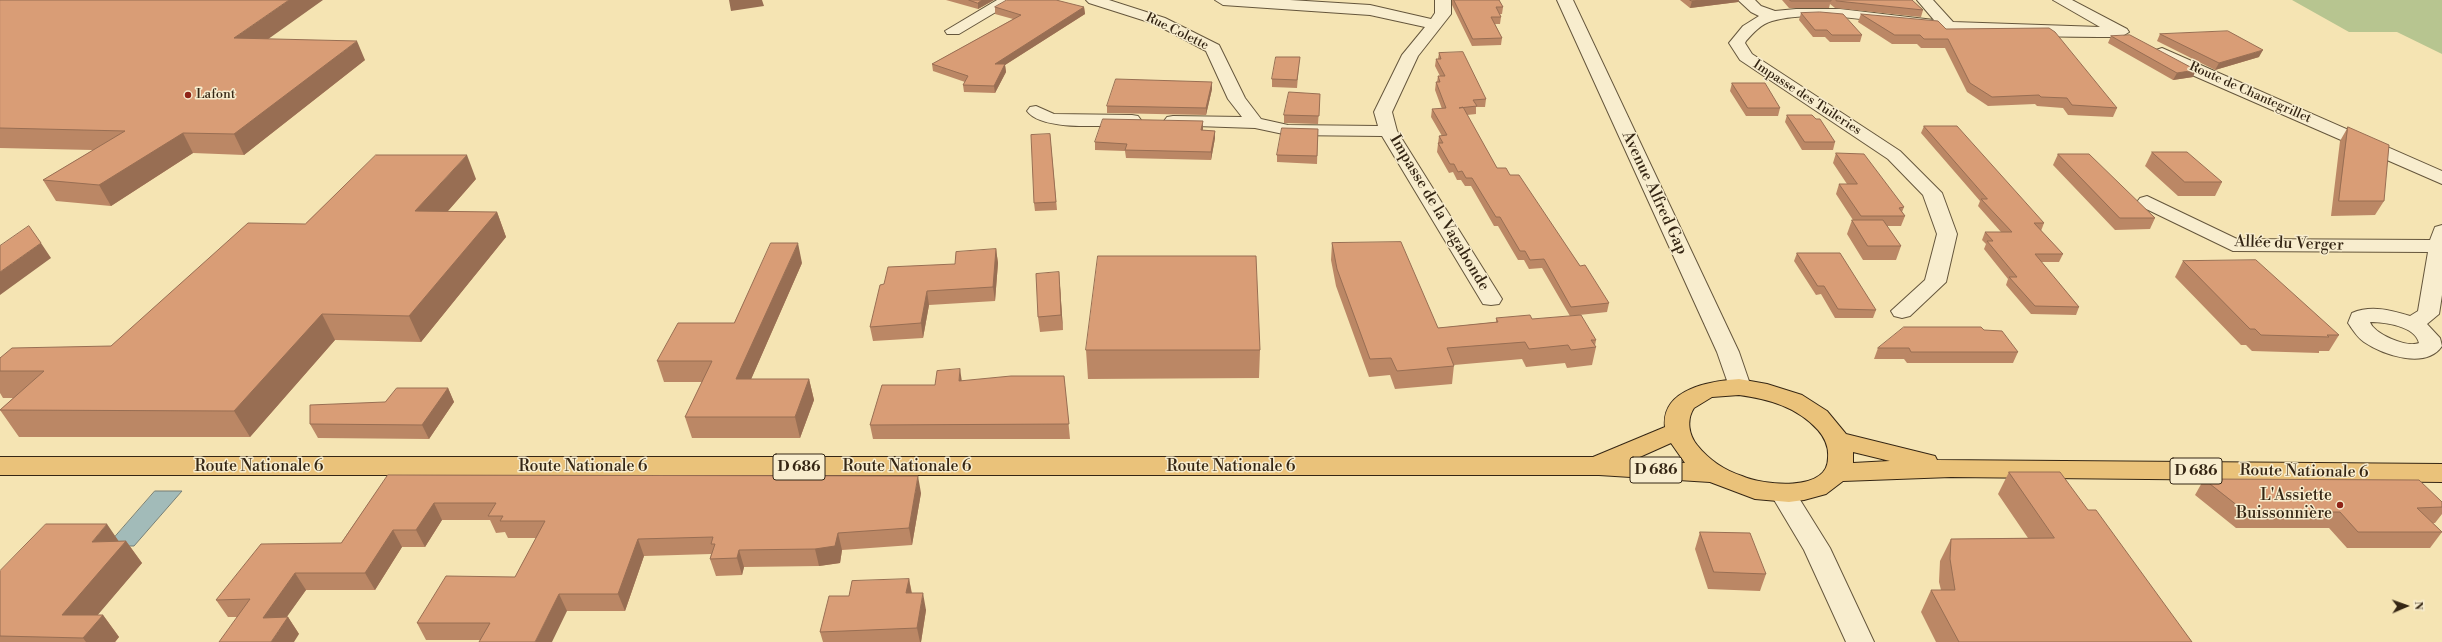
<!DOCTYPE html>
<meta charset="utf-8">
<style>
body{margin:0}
#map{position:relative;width:2442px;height:642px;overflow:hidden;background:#f5e4b3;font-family:"Libre Bodoni",serif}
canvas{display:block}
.north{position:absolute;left:2386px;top:586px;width:40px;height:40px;-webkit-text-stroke:3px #f8edce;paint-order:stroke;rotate:88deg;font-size:11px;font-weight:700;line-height:16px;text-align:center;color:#352614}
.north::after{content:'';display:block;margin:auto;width:14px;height:18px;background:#352614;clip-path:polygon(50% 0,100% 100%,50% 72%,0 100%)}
</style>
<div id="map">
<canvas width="2442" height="642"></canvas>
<div class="north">N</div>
</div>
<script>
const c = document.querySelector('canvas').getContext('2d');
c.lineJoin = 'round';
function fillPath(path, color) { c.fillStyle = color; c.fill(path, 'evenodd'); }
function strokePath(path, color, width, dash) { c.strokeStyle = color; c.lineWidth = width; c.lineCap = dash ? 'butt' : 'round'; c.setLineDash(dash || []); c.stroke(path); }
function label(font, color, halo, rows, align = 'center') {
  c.font = font + ' "Libre Bodoni",serif'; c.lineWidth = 3; c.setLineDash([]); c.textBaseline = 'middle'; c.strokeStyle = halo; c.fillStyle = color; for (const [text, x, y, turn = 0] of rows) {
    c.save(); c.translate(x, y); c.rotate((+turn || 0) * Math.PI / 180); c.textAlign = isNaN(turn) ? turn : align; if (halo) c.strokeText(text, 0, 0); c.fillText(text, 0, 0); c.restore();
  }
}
const green = new Path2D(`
 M2292,0H2442V54L2397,32H2349Z`);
const water = new Path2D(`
 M155,491H182L134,546H107Z`);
const minor = new Path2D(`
 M997,0H1016L959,34H947L945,31Z
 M1086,0H1109L1165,18L1219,45L1245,98L1261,119L1288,125L1378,126L1374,112L1402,55L1425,27L1370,15L1223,5L1215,0H1290L1370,5L1431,19L1435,13V0H1451V14L1418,56L1392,112L1397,131L1502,299L1499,304L1491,305L1483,304L1382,136L1288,135L1255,128L1167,125L1164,121L1167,117L1173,116L1242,117L1228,99L1206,51L1155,24L1089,3Z
 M1557,0H1573L1739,352L1751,387L1747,392L1739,395L1731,392L1717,352Z
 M1738,0H1755L1761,6L1775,11L1796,9H1840L1934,20L1917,0H1933L1953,22L2100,27L2053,0H2072L2127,29L2129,32L2121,37C2063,37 2005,36 1948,31C1896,26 1822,7 1772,21C1761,24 1753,33 1746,41L1745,43L1752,54L1900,151L1942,193L1957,234L1946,282L1910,316L1902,318L1894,316L1891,311L1925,280L1937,234L1923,195L1888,159L1740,60L1729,43L1743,26L1759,16L1751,12Z
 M2162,48L2442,171V184L2192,75L2156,56L2154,53L2156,50Z
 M1036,106L1054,114L1132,115L1138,116L1141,120L1138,124L1132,125C1108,125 1042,132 1027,111L1030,107Z
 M2147,196L2237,239L2430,240L2435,227L2442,225V295L2439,314L2427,324L2440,338L2442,346C2426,370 2383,355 2364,342C2357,337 2353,330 2348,323L2352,313C2371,305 2390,310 2410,316L2418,311L2428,252L2233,251L2140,206L2137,202L2140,198ZM2370,322C2385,322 2415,326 2419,343C2407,348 2374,334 2370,322Z
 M1783,484L1792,487L1830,548L1874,642H1846L1804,550L1770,493L1774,487Z`);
const primary = new Path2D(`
 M1739,379L1767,384L1802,395L1827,411L1846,434L1935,456L1937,460L2442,464V482L1951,477L1843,481L1826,494L1804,500L1789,502L1755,499L1710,482L1599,475H0V457H1593L1665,427C1661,388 1712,381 1739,379ZM1739,395C1769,399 1797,407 1818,430C1825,438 1829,447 1828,458C1828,493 1762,485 1742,476C1724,470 1709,460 1697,445C1689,435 1686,420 1694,408L1712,397ZM1671,443L1685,463L1633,460ZM1853,452L1890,461L1853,463Z`);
const wall = new Path2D(`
 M0,0L268,39L365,60L244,155L193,153L111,206L56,201L43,180L93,150L0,148Z
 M946,0H994L978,9Z
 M1452,0H1499L1503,7L1502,14H1500L1501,17L1500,24H1495L1502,38L1501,45L1472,46L1452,5Z
 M1680,0H1739L1738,2L1690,8Z
 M1782,0H1912L1923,10L1921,17L1835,8L1830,4L1829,8H1789Z
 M995,7H1084L1085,14L1005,65L1006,72L995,93L964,92L963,85L965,82L933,71L932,64L1013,19L995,14Z
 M1801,13L1862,35L1860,42H1830L1825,37H1813L1799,20Z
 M1861,14L1946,29L2117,108L2113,117L2068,115L2063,108L2037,106L2035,104L1988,106L1967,92L1945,48H1921L1917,44H1892L1858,22Z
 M2160,34L2259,57L2215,70L2157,41Z
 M2111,36L2193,77L2173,80L2108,43Z
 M1439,53L1486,99L1485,107H1476V114L1467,115L1497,168L1510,175L1609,303L1607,312L1570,316L1542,268L1529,269L1524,260H1518L1498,226H1494L1471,186H1465L1461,180H1457L1453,172L1449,173L1437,152L1439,136H1442L1431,117L1432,109H1442L1435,90L1436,82H1437L1438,76H1440L1435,66L1436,59H1438Z
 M1299,64L1297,88L1272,87V79Z
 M1212,82V89L1206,115L1107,113V106Z
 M1732,83L1780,108L1778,116H1746L1730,91Z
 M1320,94L1318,124L1284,123V115Z
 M1787,115L1816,119L1835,142L1833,150H1802L1785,122Z
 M1924,126L2044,223L2041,231L2063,254L2059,262H2041L2079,307L2076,315L2031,314L2006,285L2008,279L1984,249L1986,244L1982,240L1985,232H2001L1978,206L1980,201L1921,133Z
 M2348,127L2384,201L2375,215L2331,216L2340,141Z
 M1203,128V130L1215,131V138L1211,160L1126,158L1125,151L1095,150V142Z
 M1318,129L1317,164L1277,162V155Z
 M1050,134L1057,210L1035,211L1034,203Z
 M2152,152L2222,182L2215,196H2178L2145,166Z
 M1836,153L1904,207L1902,212L1905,216L1901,226H1887L1901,246L1896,260H1863L1847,234L1852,220H1853L1836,194L1839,184H1847L1833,163Z
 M2058,154L2155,218L2150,229L2115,230L2053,165Z
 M476,179L447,212H497L506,237L421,342L335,340L250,437H19L0,410L13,398H3L0,393V358L111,346L305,224Z
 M1332,243L1438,328L1496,322V318L1532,319L1596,340L1595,346L1596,347L1592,365L1567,368L1565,363L1526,367L1522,359L1454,365L1452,384L1395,389L1390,375L1369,377L1336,286L1331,260Z
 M996,249L998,263L995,301L929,305L923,338L873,341L870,327L884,284L955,264Z
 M1797,253L1876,310L1873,318H1835L1821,294L1816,295L1794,261Z
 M2183,261L2339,335L2329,351H2319V353L2252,351L2246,345H2241L2175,277Z
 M802,263L751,379H809L814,400L800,438H692L685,417L702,382H664L657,361L734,323Z
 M1060,286L1063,330L1040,332L1038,317Z
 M1984,330L2018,352L2013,363H1907L1904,359H1874L1878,348Z
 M1086,350H1260L1259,378L1088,379Z
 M1064,376L1070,439H873L870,425L935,385L962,381Z
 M448,388L454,402L429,439L318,438L310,424L385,402Z
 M2009,472L2088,510L2192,642H1936L1921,612L1931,590H1941L1939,582L1940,561L1951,539L2028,538L1998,494Z
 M388,475L921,493L912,545L842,550L840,563L819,566L744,567L742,575L716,576L710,559L711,554L644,556L625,611H567L480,640H426L417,623L515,577L536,538H508L505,532L496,533L490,520H442L425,547H402L375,590H306L286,617H288L299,634L237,617H228L216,600L341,543Z
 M2204,479L2442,502V514L2435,523H2433L2442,532L2430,548H2347L2329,528H2236L2195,495Z
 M1700,532L1766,574L1760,591L1708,589L1695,549Z
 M119,541H126L142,563L97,615H103L119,637L115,642H0V571Z
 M909,579L912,593L926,610L921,642H823L820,632L849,596Z`);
const shadedWall = new Path2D(`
 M289,0H323L243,57L234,38Z
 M729,0H762L764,6L731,11Z
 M982,0H994L978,9V3Z
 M1702,0H1739L1738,2L1690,8L1692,1Z
 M1084,7L1085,14L1005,65L1006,72L995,93L994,86L995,64Z
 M357,41L365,60L244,155L234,134Z
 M2263,50L2259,57L2215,70L2219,63Z
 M2196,70L2193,77L2173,80L2177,73Z
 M1212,82V89L1206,115V108Z
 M1203,121V128L1201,138V130Z
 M1215,131V138L1211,160V152Z
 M183,133L193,153L111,206L99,185Z
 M467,155L476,179L426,236L415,211Z
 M497,212L506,237L421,342L409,316Z
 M41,243L51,258L0,295V272Z
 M798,243L802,263L742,400L736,379Z
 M996,249L998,263L995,301L993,287Z
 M1059,272L1060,286L1063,330L1061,315Z
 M927,291L929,305L923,338L921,323Z
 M322,314L335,340L250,437L234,411Z
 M960,369L962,382L959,381Z
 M809,379L814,400L800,438L795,417Z
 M448,388L454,402L429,439L422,425Z
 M918,476L921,493L912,545L909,528Z
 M434,503L442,520L425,547L416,530Z
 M107,524L122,546L126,541L142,563L79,637L62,615L92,542Z
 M393,530L402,547L375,590L365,573Z
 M838,533L842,550L840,563L819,566L815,549Z
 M638,539L644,556L625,611L618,594Z
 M739,550L744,567L742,575L737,558Z
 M295,573L306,590L274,635L263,618Z
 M909,579L912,596L906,593Z
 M923,593L926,610L921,642H920L917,628Z
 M559,594L567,611L552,642H535Z
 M103,615L119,637L115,642H86L83,638Z
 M288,617L299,634L294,642H271Z`);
const building = new Path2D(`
 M0,0H289L234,38L357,41L234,134L183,133L99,185L43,180L125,131L0,128Z
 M969,0H982L978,3Z
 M1007,0H1056L1084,7L995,64H1005L994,86L963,85L968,76L932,64L1021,15L995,7Z
 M1454,0H1499L1503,7H1496L1501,17H1491L1502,38L1473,39Z
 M1690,0H1702L1692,1Z
 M1790,0H1831V1H1791Z
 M1836,0H1912L1923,10L1837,1Z
 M1820,12L1843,14L1862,35H1832L1827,30H1815L1801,13Z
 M1861,14L1938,21L1946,29L2049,28L2055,32L2117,108L2072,105L2067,98L2041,97L2039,95L1992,97L1970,83L1948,39H1924L1920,35H1895Z
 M2228,31L2263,50L2219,63L2160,34Z
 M2130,35L2196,70L2177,73L2111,36Z
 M1463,52L1486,99L1473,100L1477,106L1459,108L1463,107L1497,168H1506L1510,175H1519L1580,266L1585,265L1609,303L1571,307L1544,259L1530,260L1525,251H1520L1500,217H1496L1472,178H1466L1462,171L1458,172L1454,164H1450L1438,143H1443L1439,136L1447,135L1432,109L1446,108L1436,82H1440L1438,76H1445L1436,59H1441L1439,53Z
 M1276,57H1300L1297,80L1272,79Z
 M1116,79L1212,82L1206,108L1107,106Z
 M1732,83H1765L1780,108H1748Z
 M1289,92L1320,94L1319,116L1284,115Z
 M1787,115H1812L1816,119H1820L1835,142H1805Z
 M1103,119L1203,121L1201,130L1215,131L1211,152L1125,150L1127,144L1095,142Z
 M1924,126H1957L2044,223H2034L2063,254H2035L2079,307L2035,306L2009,277H2017L1987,241H1993L1985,232H2012L1981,199H1987Z
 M2348,127L2389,145L2384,201H2339Z
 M1282,128L1318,129L1317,156L1277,155Z
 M1050,134L1056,202L1034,203L1031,135Z
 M2152,152H2187L2222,182H2185Z
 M1836,153L1864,154L1904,207L1899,208L1905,216H1861L1839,184H1857Z
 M2058,154H2089L2155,218H2120Z
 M376,155H467L415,211L497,212L409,316L322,314L234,411L0,410L44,371H0V358L12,348L111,346L248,223L305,224Z
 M1852,220H1883L1901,246H1868Z
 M29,226L41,243L0,272V246Z
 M1401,242L1438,328L1498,322L1496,318L1530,315L1532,319L1581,315L1596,340H1591L1596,347L1571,350L1568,345L1529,349L1525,342L1447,348L1454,366L1397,371L1391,358L1370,359L1337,269L1332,243Z
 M771,243H798L736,379H809L795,417H685L712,361H657L678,323H734Z
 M996,249L993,287L927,291L921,323L870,327L880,285L884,284L888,267L955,264L956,252Z
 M1797,253H1840L1876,310L1838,309L1824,286H1818Z
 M1098,256H1256L1260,350H1086Z
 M2256,260L2339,335H2327L2329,337L2261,335L2255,329H2250L2183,261Z
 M1059,272L1061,315L1038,317L1036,274Z
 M1904,327H1981L1984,330L2002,331L2018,352H1911L1909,348H1878Z
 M960,369L959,381L1011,376H1064L1069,424L870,425L882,385H935L937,371Z
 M397,388H448L422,425L310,424V405L385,402Z
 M2009,472H2060L2088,510H2096L2192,642H1959L1931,590H1955L1950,559L1951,539L2054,538Z
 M388,475L918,476L909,528L838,533L835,546L815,549L739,550L737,558L710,559L715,544H711L713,537L638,539L618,594H559L535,642H479L490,623H417L446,576L515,577L545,521H500L503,516H488L496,503H434L416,530H393L365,573H295L263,618L288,617L271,642H219L250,599L216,600L261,544L341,543Z
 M2204,479L2419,480L2442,502V507L2417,508L2442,532H2358L2340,512H2246Z
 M46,524H107L92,542L126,541L62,615H103L83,638L0,636V571Z
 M1700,532L1750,533L1766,574L1714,572Z
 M909,579L906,593H923L917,628L820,632L829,596H849L852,581Z`);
const markers = [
 [188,95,4,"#8f2418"],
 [2340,505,4,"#8f2418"]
];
const farStreetnames = [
 ["Rue Colette",1177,32,26],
 ["Route de Chantegrillet",2250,93,24],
 ["Impasse des Tuileries",1807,98,33]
];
const farPoinames = [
 ["Lafont",196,95]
];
const shields = [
 [799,467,52],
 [1656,470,52],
 [2196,471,52]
];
const shieldNames = [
 ["D 686",799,467],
 ["D 686",1656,470],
 ["D 686",2196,471]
];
const streetNames = [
 ["Avenue Alfred Gap",1654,193,65],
 ["Impasse de la Vagabonde",1439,213,59],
 ["Allée du Verger",2289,244,2],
 ["Route Nationale 6",259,467],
 ["Route Nationale 6",583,467],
 ["Route Nationale 6",907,467],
 ["Route Nationale 6",1231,467],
 ["Route Nationale 6",2304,472,1]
];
const poiNames = [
 ["L'Assiette",2332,496],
 ["Buissonnière",2332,514]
];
fillPath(green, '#b7c590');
fillPath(water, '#a2bbb9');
strokePath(water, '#767f77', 1);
strokePath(minor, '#65563c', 2);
strokePath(primary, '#352614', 2);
fillPath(minor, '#f8edce');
fillPath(primary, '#eac27a');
fillPath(wall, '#bb8765');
fillPath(shadedWall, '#986e53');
fillPath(building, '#d99d76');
strokePath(building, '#986e53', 1);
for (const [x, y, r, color] of markers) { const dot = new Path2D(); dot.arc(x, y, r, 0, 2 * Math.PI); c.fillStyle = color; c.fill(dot); strokePath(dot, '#f8edce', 1.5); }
label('13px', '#352614', '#f8edce', farStreetnames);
label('13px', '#352614', '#f8edce', farPoinames, 'left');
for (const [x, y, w] of shields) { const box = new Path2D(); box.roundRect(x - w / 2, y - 13, w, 26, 3); c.fillStyle = '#f8edce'; c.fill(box); strokePath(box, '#352614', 1); }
label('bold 15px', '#352614', null, shieldNames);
label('16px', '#352614', '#f8edce', streetNames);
label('16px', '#352614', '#f8edce', poiNames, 'right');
</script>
